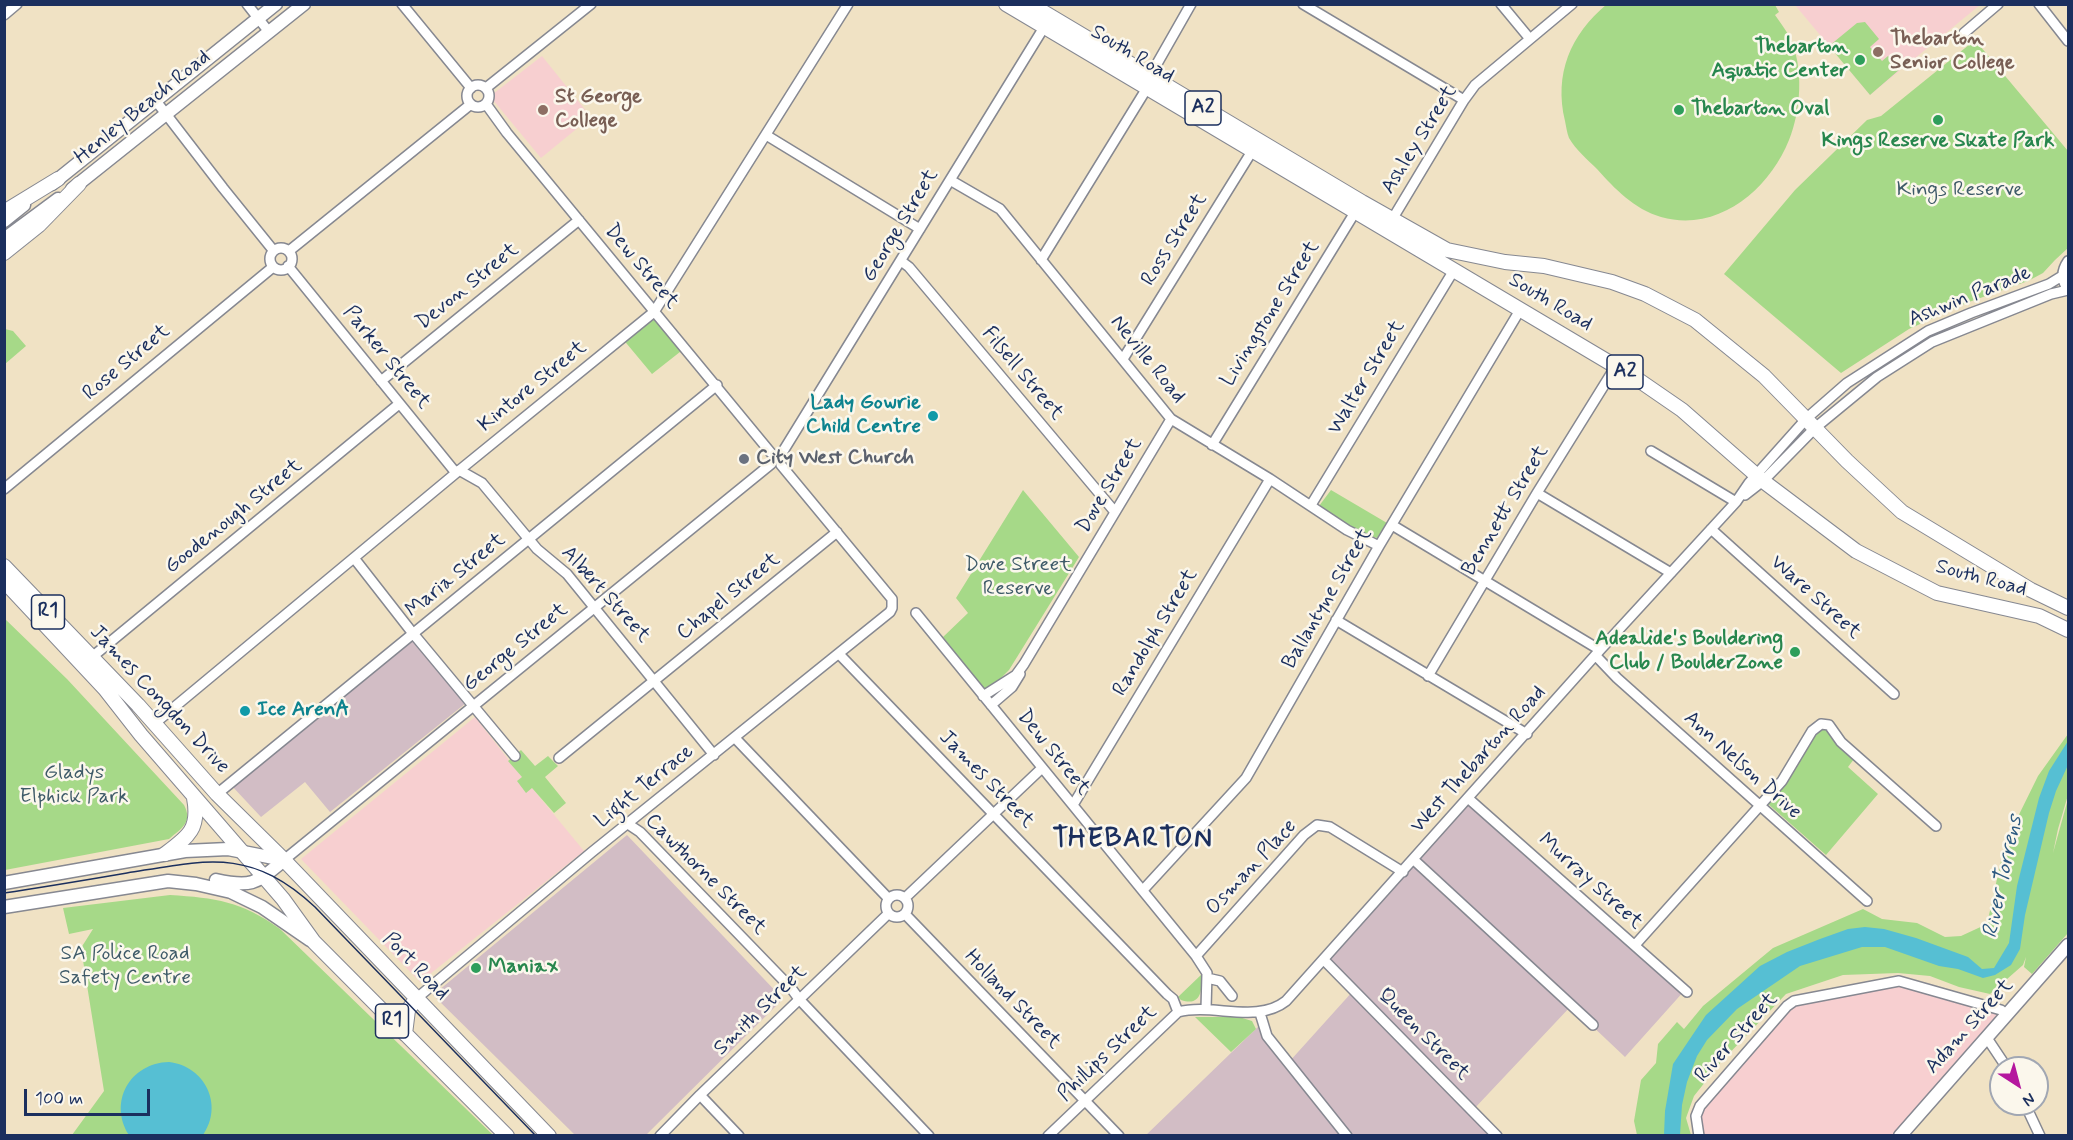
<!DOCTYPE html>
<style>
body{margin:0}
#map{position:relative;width:2073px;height:1140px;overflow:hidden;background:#f0e2c4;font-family:Mynerve,sans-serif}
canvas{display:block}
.frame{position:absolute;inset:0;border:6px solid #1b2f5e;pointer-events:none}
.north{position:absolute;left:1989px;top:1056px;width:60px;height:60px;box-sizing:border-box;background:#fbf7ec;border:2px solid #a1a7b3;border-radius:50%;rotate:144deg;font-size:16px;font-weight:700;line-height:24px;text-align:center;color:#1b2f5e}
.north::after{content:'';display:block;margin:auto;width:21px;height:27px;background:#b5179e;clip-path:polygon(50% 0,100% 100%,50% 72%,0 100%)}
.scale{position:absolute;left:24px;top:1089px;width:126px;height:27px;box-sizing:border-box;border:3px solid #1b2f5e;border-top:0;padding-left:8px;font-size:18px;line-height:21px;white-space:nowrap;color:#1b2f5e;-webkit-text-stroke:4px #fbf7ec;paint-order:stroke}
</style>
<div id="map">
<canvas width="2073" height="1140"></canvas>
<div class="frame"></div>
<div class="north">N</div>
<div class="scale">100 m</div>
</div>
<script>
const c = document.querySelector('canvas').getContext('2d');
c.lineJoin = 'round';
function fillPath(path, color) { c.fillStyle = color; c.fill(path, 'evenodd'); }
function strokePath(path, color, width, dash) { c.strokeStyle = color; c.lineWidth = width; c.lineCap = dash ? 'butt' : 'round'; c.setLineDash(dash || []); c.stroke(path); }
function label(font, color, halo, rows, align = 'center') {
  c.font = font + ' Mynerve,sans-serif'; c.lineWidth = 5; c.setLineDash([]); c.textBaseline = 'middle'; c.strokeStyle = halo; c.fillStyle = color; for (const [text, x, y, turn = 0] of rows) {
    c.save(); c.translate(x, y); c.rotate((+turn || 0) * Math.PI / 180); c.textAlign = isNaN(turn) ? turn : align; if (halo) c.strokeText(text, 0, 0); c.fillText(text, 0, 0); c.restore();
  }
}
const built = new Path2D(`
 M1795,5H1980L1870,95Z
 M542,56L591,117L541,158L493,100V94Z
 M475,717L522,777L517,781L526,792L532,788L584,851L420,982L301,859Z
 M1899,981L2007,1015L1900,1135H1699L1698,1110L1787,1006Z`);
const industrial = new Path2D(`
 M412,638L466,703L330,812L305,782L261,817L231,785Z
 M1469,799L1685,990L1625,1057L1571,1006L1473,1110L1497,1135L1145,1136L1262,1023L1289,1062L1353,991L1324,960Z
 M627,835L783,999L646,1135H575L433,995Z`);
const green = new Path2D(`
 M1607,4L1775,5L1779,12L1775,15C1780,22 1786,30 1790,38C1804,67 1801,111 1789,140C1769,190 1718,233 1661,217C1634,209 1615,189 1597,169C1588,160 1575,149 1569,138C1567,133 1566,126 1565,121C1554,74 1570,35 1607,4Z
 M1865,22L1879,39L1870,47L1882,61L1888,56L1899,70L1870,95L1829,46L1857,23Z
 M1975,40L2068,151V248L2055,260L2043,273L2028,281L1969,302L1909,329L1841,373L1724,274L1795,190L1867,120L1881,116Z
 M654,312L685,348L652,374L622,338Z
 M5,329L13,331L26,346L5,364Z
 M1023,490L1079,557L1009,670L986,693L943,637L968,613L956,598Z
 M1331,490L1387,523L1377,538L1348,528L1319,506Z
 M4,618L67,679L184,805C193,822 182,828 169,839L5,870Z
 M1826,727L1831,733L1834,740L1854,759L1848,767L1878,794L1826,855L1767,803L1815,732Z
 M2068,734V795L2058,829L2053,853L2068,799V933L2032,974L2024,967L2026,957L2023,965L1990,994L1959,987L1930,976L1898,973L1843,975L1786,994L1721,1062L1694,1096L1686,1118L1691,1135H1637L1634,1121L1641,1080L1656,1063L1658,1044L1677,1022L1684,1029L1703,1006L1773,948L1863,909L1882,919L1917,923L1945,937L1961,936L1987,924L2005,843L2038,776Z
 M521,750L535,766L548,756L558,766L545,777L566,803L554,813L532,788L526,793L517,781L522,777L508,761Z
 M170,895C216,898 241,901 280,929L493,1135H72L104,1091L81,948L93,929L69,934L63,908Z
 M1202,974C1202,989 1202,1007 1181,1000L1178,997Z
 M1195,1017H1239L1252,1021L1256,1029L1231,1052Z`);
const water = new Path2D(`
 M2068,741V765L2056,791L2049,813L2025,915L2020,949L2011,965L1995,975L1983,978L1958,969L1939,966L1885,947H1862L1800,966L1737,1009L1707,1040L1697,1056L1687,1082L1682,1105L1680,1135H1664L1665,1111L1673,1064L1706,1015L1760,966L1787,952L1820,939L1848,929L1865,927L1884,929L1916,938L1968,957L1982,969L1994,968L2009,943L2017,886L2039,798L2049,771Z
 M169,1062C205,1066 224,1105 203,1135H129C108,1102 130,1063 169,1062Z`);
const minor = new Path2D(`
 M247,4L269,32
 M402,4L471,88
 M1303,4L1464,100
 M1501,4L1530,39
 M2039,4L2068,41
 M4,15L17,4
 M1964,33L1998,4
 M467 96a11 11 0 1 1 22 0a11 11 0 1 1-22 0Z
 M486,88L591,4
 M156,101L223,188L273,250
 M486,104L507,133L771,453
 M766,135L920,229
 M950,180L1000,209L1171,419L1270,479L1347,530L1379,546
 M1390,223L1464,100L1475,85L1572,4
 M270 259a11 11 0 1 1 22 0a11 11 0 1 1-22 0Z
 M289,251L471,104
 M1041,260L1147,88L1150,76L1191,4
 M901,261L909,267L1115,512
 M288,266L456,473
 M1123,359L1254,148
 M381,381L579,220
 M1212,445L1357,209
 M1651,451L1736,502
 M782,453L1046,24
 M459,470L482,483L537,549L567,574L714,755
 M4,489L273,267
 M1537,493L1671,573
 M1745,495L1763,481L1815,428L1877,377L1932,342L2051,294L2068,290C2061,280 2061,271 2068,261
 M1311,505L1454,270
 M1392,525L1600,650
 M1711,529L1894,694
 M354,558L411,631L515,756
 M916,613L1196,956L1207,973L1206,1009
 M1336,620L1527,734
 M839,654L1167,994L1173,999L1178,1012
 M1596,656L1617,678L1867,901
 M92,657L399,404
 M1428,676L1537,493L1616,366
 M983,696L1016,675L1024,664L1171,419
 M991,705L1012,687L1020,674
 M154,724L456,473L654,312L848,4
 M735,738L888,898
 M559,758L837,532
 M217,794L717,385
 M1469,799L1687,992
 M1073,805L1270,479
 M628,824L640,832L791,988L799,999L929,1136
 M284,860L771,464
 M1414,860L1593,1025
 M1143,890L1246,778L1379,546L1520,310
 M886 906a11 11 0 1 1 22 0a11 11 0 1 1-22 0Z
 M905,898L1042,768
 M905,914L1119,1136
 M1635,945L1782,781L1812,731L1821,724L1829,725L1841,742L1936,826
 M1196,956L1304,835L1317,825L1330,827L1403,872
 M1324,960L1497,1136
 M1207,978L1220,981L1232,996
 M417,998L592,852L890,612L892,608V599L781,465
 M1260,1013L1267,1036L1347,1136
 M1987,1038L2007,1068
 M700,1095L739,1136
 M2025,1104L2040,1136
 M660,1136L700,1095L888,914
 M1048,1136L1178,1012C1213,1003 1257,1024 1286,1001L1600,650L1736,502L1749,483L1807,418L1847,383L1928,331L1971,313L2049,284L2062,276
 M1699,1136L1696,1116L1700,1106L1787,1006L1794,1001L1899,981L2001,1010L2007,1015`);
const major = new Path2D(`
 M52,184L276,4
 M72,189L304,4
 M4,221L24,205
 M4,239L58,199
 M216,880C253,888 256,883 284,860
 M4,883L185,851L228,849L284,860
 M4,907L168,881L196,884L231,892L262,907L310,940
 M1900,1136L2068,945`);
const highway = new Path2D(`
 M1006,4L1637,379L1682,410L1763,481L1856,551L1937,593L2039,616L2068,630
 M1030,4L1362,202L1447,250L1505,262L1544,266L1612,282L1645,294L1695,320L1764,376L1847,461L1902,512L2031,590L2068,608
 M4,212L58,179
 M4,253L39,225L79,184
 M4,566L138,705L217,794L284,860L549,1136
 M4,581L105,689L141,735L283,899L314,942L507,1136
 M165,854C188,837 200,829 194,798
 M405,1034L408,1010L417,998`);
const tram = new Path2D(`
 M4,893C45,887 86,880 127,873C207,860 250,847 315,907L536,1136`);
const markers = [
 [1878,52,6,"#8d6e63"],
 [1860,60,6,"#2e9e5b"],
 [543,110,6,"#8d6e63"],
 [1679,110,6,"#2e9e5b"],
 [1938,120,6,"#2e9e5b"],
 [933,416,6,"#0f9aa8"],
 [744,459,6,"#6b7280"],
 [1795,652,6,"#2e9e5b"],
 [245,711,6,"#0f9aa8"],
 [476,968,6,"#2e9e5b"]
];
const shields = [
 [1203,108,36],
 [1625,372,36],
 [48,612,33],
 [392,1021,33]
];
const shieldNames = [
 ["A2",1203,108],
 ["A2",1625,372],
 ["R1",48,612],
 ["R1",392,1021]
];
const educationNames = [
 ["Thebarton",1890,40],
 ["Senior College",1890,64],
 ["St George",555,98],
 ["College",555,122]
];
const leisureNames = [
 ["Thebarton",1848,48],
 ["Aquatic Center",1848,72],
 ["Thebarton Oval",1691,110,"left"],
 ["Kings Reserve Skate Park",1938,142,"center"],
 ["Adealide's Bouldering",1783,640],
 ["Club / BoulderZone",1783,664],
 ["Maniax",488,968,"left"]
];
const streetNames = [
 ["South Road",1132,55,31],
 ["Henley Beach Road",143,108,-39],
 ["Ashley Street",1420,140,-58],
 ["George Street",901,226,-59],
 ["Ross Street",1175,240,-58],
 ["Dew Street",641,267,50],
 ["Devon Street",468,287,-39],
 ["Ashwin Parade",1970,297,-22],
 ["South Road",1550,303,31],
 ["Livingstone Street",1271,314,-58],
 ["Parker Street",386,358,51],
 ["Neville Road",1147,360,51],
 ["Rose Street",127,363,-40],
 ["Filsell Street",1022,374,50],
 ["Walter Street",1367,378,-59],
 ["Kintore Street",533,387,-39],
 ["Dove Street",1110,486,-59],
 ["Bennett Street",1506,511,-59],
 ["Goodenough Street",234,517,-39],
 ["Maria Street",456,576,-39],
 ["South Road",1981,579,15],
 ["Albert Street",605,595,48],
 ["Chapel Street",729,597,-39],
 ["Ware Street",1815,598,42],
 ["Ballantyne Street",1328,599,-60],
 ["Randolph Street",1156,633,-59],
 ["George Street",516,648,-39],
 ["James Congdon Drive",159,700,47],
 ["Dew Street",1053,753,51],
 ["West Thebarton Road",1479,760,-48],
 ["Ann Nelson Drive",1742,766,42],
 ["James Street",986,780,46],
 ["Light Terrace",645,787,-39],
 ["Osman Place",1252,868,-47],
 ["Cawthorne Street",705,875,45],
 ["Murray Street",1590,882,42],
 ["Port Road",415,967,46],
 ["Holland Street",1012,1000,46],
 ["Smith Street",761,1011,-44],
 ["Adam Street",1970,1027,-48],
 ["Queen Street",1423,1035,45],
 ["River Street",1737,1038,-48],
 ["Phillips Street",1108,1054,-44]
];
const parkNames = [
 ["Kings Reserve",1960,191],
 ["Dove Street",1018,566],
 ["Reserve",1018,590],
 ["Gladys",74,774],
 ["Elphick Park",74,798],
 ["SA Police Road",125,955],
 ["Safety Centre",125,979]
];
const cultureNames = [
 ["Lady Gowrie",921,404],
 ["Child Centre",921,428],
 ["Ice ArenA",257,711,"left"]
];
const worshipNames = [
 ["City West Church",756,459]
];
const waterNames = [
 ["River Torrens",2004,877,-78]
];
const districtNames = [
 ["THEBARTON",1133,840]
];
fillPath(built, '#f7cfd0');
fillPath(industrial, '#d2bdc5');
fillPath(green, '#a6d988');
fillPath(water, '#56bfd3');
strokePath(minor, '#868891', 12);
strokePath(major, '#868891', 15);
strokePath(highway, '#868891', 16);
strokePath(minor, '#fff', 9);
strokePath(major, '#fff', 12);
strokePath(highway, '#fff', 14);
strokePath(tram, '#1b2f5e', 1.5);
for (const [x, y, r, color] of markers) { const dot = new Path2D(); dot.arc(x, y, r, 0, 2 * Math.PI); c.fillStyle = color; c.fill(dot); strokePath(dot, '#fbf7ec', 2); }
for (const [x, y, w] of shields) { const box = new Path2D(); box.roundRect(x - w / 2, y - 17, w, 34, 4.5); c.fillStyle = '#fbf7ec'; c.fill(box); strokePath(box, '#1b2f5e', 1.5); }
label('bold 20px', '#1b2f5e', null, shieldNames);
label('bold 21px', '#785e54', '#fbf7ec', educationNames, 'left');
label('bold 21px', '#27864d', '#fbf7ec', leisureNames, 'right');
label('21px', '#1b2f5e', '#fbf7ec', streetNames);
label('21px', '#3e5a68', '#fbf7ec', parkNames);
label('bold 21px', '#0d838f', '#fbf7ec', cultureNames, 'right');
label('bold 21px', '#5b616d', '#fbf7ec', worshipNames, 'left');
label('italic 22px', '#2d5a81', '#fbf7ec', waterNames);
c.letterSpacing = '1.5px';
label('bold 27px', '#1b2f5e', '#fbf7ec', districtNames);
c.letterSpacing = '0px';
</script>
